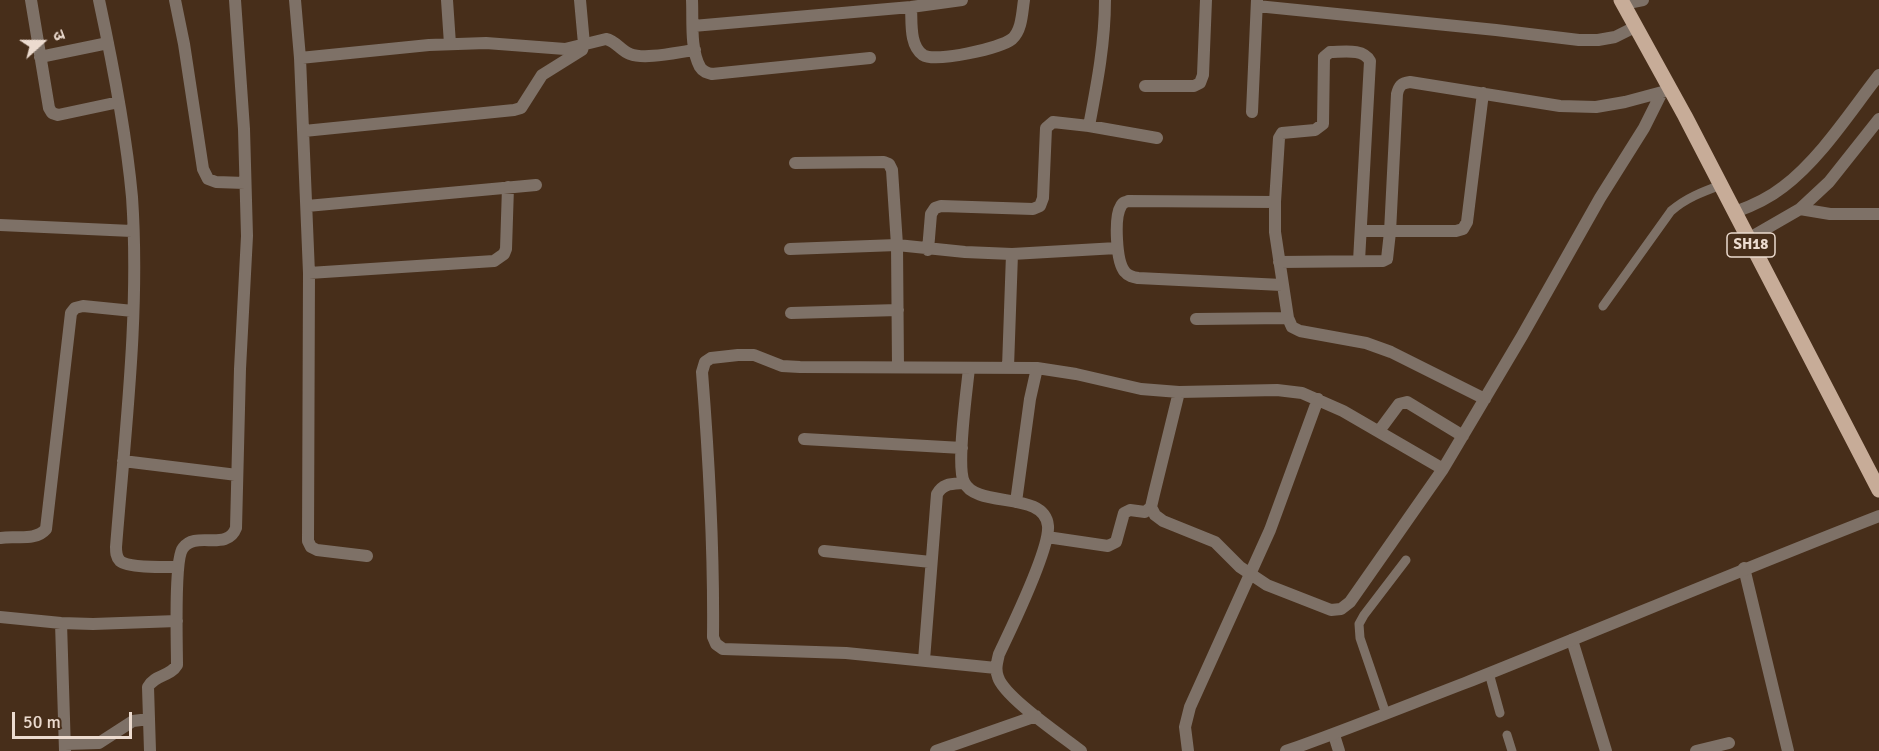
<!DOCTYPE html>
<meta charset="utf-8">
<style>
body{margin:0}
#map{position:relative;width:1879px;height:751px;overflow:hidden;background:#472e1a;font-family:Signika,"Noto Sans Devanagari",sans-serif}
canvas{display:block}
.north{position:absolute;left:12px;top:12px;width:60px;height:60px;-webkit-text-stroke:4px #472e1a;paint-order:stroke;rotate:69deg;font-size:16px;font-weight:700;line-height:24px;text-align:center;color:#ecdbcf}
.north::after{content:'';display:block;margin:auto;width:21px;height:27px;background:#ecdbcf;clip-path:polygon(50% 0,100% 100%,50% 72%,0 100%)}
.scale{position:absolute;left:12px;top:712px;width:120px;height:27px;box-sizing:border-box;border:3px solid #ecdbcf;border-top:0;padding-left:8px;font-size:18px;line-height:21px;white-space:nowrap;color:#ecdbcf;-webkit-text-stroke:4px #472e1a;paint-order:stroke}
</style>
<div id="map">
<canvas width="1879" height="751"></canvas>
<div class="north">उ</div>
<div class="scale">50 m</div>
</div>
<script>
const c = document.querySelector('canvas').getContext('2d');
c.lineJoin = 'round';
function strokePath(path, color, width, dash) { c.strokeStyle = color; c.lineWidth = width; c.lineCap = dash ? 'butt' : 'round'; c.setLineDash(dash || []); c.stroke(path); }
function label(font, color, halo, rows, align = 'center') {
  c.font = font + ' Signika,sans-serif'; c.lineWidth = 5; c.setLineDash([]); c.textBaseline = 'middle'; c.strokeStyle = halo; c.fillStyle = color; for (const [text, x, y, turn = 0] of rows) {
    c.save(); c.translate(x, y); c.rotate((+turn || 0) * Math.PI / 180); c.textAlign = isNaN(turn) ? turn : align; if (halo) c.strokeText(text, 0, 0); c.fillText(text, 0, 0); c.restore();
  }
}
const service = new Path2D(`
 M1603,306L1671,211C1686,198 1702,192 1721,185
 M1489,673L1500,713
 M1386,714L1360,638L1359,624L1364,615L1406,560
 M1507,735L1512,751`);
const minor = new Path2D(`
 M31,0L49,108L52,113L58,115L119,102
 M99,0C113,65 126,131 132,197C140,313 125,432 116,547C116,552 116,557 120,561C128,568 167,567 178,567
 M175,0L184,44L203,169L208,179L216,182L245,183
 M295,0L300,58L309,273L308,541L311,547L317,550L367,556
 M447,0L450,44
 M692,0C693,20 690,49 700,67C703,72 707,73 712,74L870,58
 M1623,4L1643,0
 M1257,6L1496,30L1579,40H1598L1615,37L1635,27
 M911,7C912,22 909,45 923,55C935,63 1001,48 1012,39C1022,30 1022,13 1024,0
 M693,26L911,7L962,0
 M40,57L108,43
 M300,58L429,45L486,43L565,49L606,39C616,41 621,51 630,54C645,60 678,52 695,50
 M1145,86H1194L1200,83L1203,75L1206,0
 M1252,112L1257,0
 M1089,126C1097,84 1105,43 1105,0
 M304,131L514,110L521,108L542,75L582,50L584,44L580,0
 M795,163L884,162L889,164L892,170L897,245L898,367
 M1275,202L1128,201C1124,203 1123,202 1121,206C1114,217 1116,262 1125,272C1128,276 1133,277 1138,278L1282,285
 M307,206L536,185
 M1800,209L1830,214H1879
 M1735,212C1752,206 1769,198 1783,187C1821,158 1850,112 1879,75
 M0,225L132,231
 M1361,231H1456L1463,229L1467,222L1483,93
 M1748,239L1800,209L1829,182L1879,119
 M790,249L897,245L965,252L1012,254L1117,248
 M928,250L931,214L935,208L941,206L1033,209L1040,206L1043,198L1046,128L1053,122L1089,126L1157,138
 M1359,261L1370,61C1363,48 1343,52 1330,52L1324,57L1323,124L1315,130L1282,133L1279,138L1275,202V232L1288,318L1292,327L1300,331L1366,343L1391,352L1485,399
 M1279,262L1383,261L1387,259L1390,232L1397,94C1399,86 1401,83 1410,82L1560,106L1596,107L1625,102L1666,91
 M309,273L494,261L504,254L506,249L508,187
 M791,313L898,310
 M1196,319L1288,318
 M1008,367L1012,254
 M969,368C967,389 956,466 964,482C976,509 1045,490 1048,526C1050,549 1011,629 999,654C997,663 995,669 998,677C1004,697 1062,736 1081,751
 M1179,392L1154,494L1151,507L1155,515L1163,521L1215,542L1240,567L1267,585L1331,610L1341,609L1350,602L1443,469L1522,336L1600,198L1644,128L1662,92
 M1379,431L1399,404L1407,402L1463,436
 M804,439L962,448
 M123,461L237,475
 M1016,502L1030,399L1037,368
 M1047,537L1108,546L1116,542L1124,513L1130,510L1145,512L1151,507
 M0,538C15,535 35,542 46,529L71,313L75,308L83,306L133,311
 M824,551L931,562
 M1744,568L1788,751
 M0,617L61,623L93,624L177,621
 M61,623L65,751
 M1572,640L1606,751
 M924,660L937,494C943,483 952,484 964,483
 M996,668L846,653L723,649L716,644L713,637C714,548 709,460 702,372L705,362L711,358L738,355H754L782,366L800,367L1037,368L1076,374L1141,389L1179,392L1277,390L1302,393L1343,411L1443,469
 M1334,735L1339,751
 M65,744L99,743L133,721L149,719
 M150,751L148,687C155,674 170,677 177,665C177,645 174,559 183,548C196,530 227,552 236,528L240,369L247,236L244,129L235,0
 M936,751L1036,716
 M1188,751L1185,727L1190,707L1270,530L1318,399
 M1696,751L1729,743`);
const tertiary = new Path2D(`
 M1286,751C1346,730 1405,706 1465,683C1603,628 1740,570 1879,516`);
const primary = new Path2D(`
 M1621,0L1685,116L1879,490`);
const shields = [
 [1751,245,48]
];
const shieldNames = [
 ["SH18",1751,245]
];
strokePath(service, '#7e7167', 9);
strokePath(minor, '#7e7167', 12);
strokePath(tertiary, '#7e7167', 12);
strokePath(primary, '#c7ac98', 15);
for (const [x, y, w] of shields) { const box = new Path2D(); box.roundRect(x - w / 2, y - 12, w, 24, 4.5); c.fillStyle = '#472e1a'; c.fill(box); strokePath(box, '#ecdbcf', 1.5); }
label('bold 15px', '#ecdbcf', null, shieldNames);
</script>
